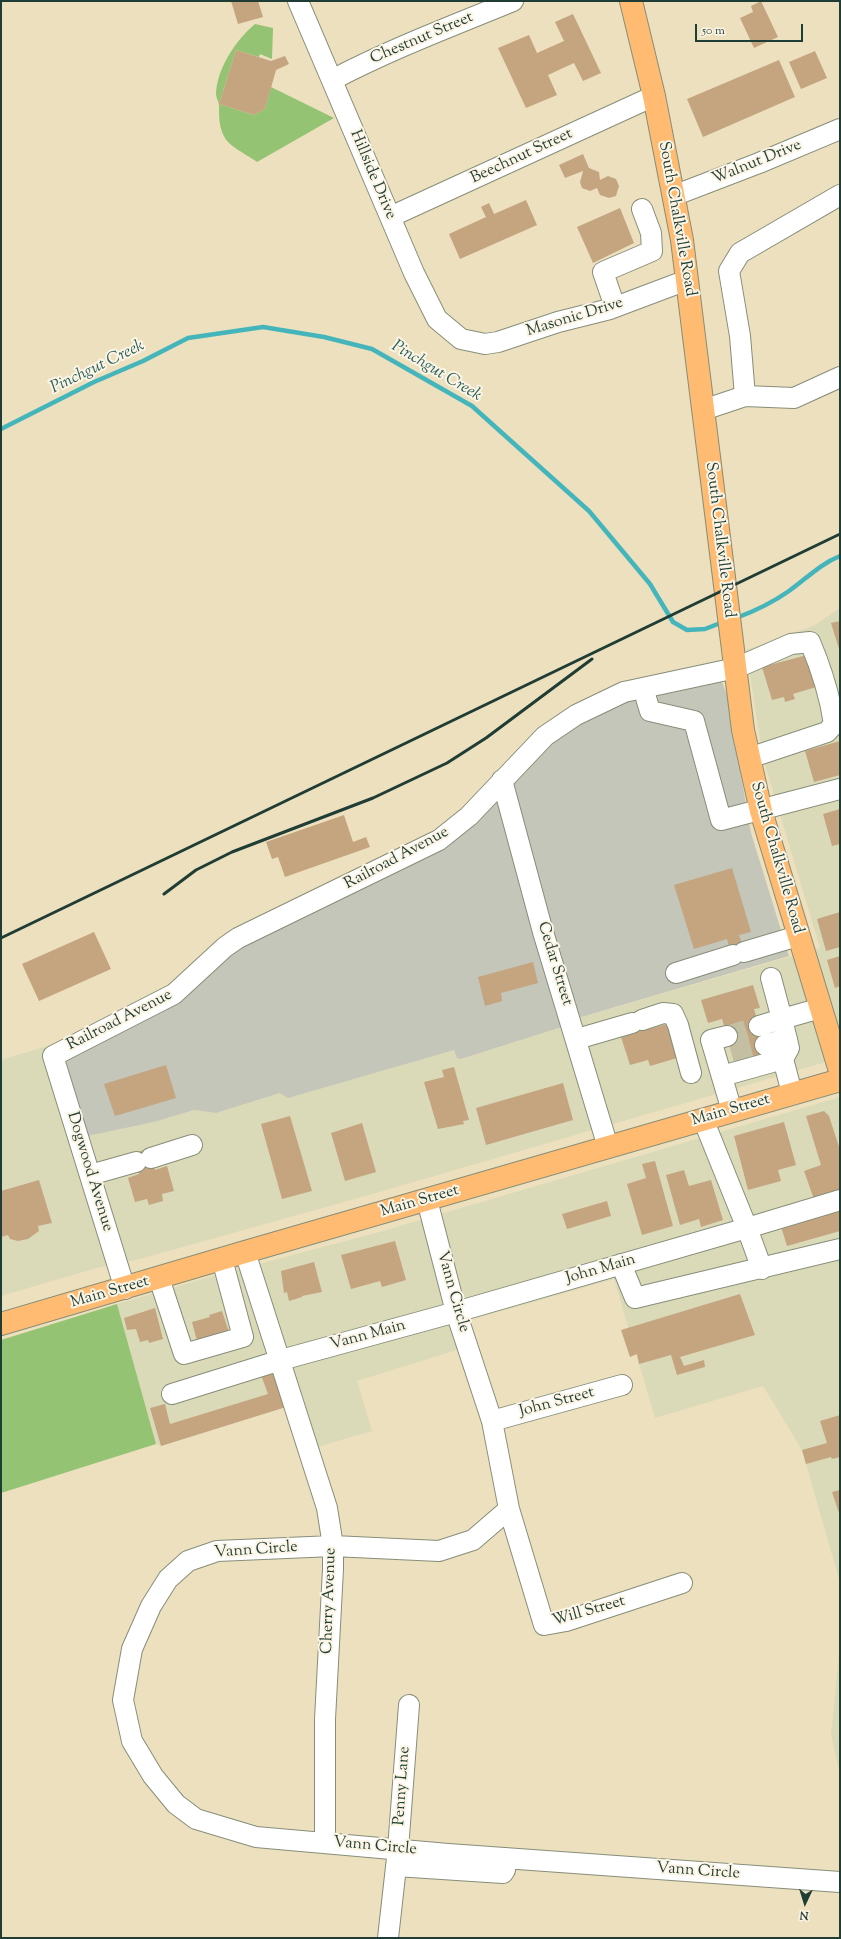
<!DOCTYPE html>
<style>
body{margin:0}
#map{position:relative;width:841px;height:1939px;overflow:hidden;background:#ede0be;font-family:"Sorts Mill Goudy",serif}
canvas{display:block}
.frame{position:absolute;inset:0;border:2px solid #1f3d34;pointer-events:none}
.north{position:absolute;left:785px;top:1883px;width:40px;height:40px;-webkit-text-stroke:3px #fcf5e5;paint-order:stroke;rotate:184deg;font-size:11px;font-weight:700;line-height:16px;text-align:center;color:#1f3d34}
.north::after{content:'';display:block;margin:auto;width:14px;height:18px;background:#1f3d34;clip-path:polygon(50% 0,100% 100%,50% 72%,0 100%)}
.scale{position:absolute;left:695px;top:24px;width:108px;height:18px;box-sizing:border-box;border:2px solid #1f3d34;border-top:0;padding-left:5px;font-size:12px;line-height:14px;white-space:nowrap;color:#1f3d34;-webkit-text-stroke:3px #fcf5e5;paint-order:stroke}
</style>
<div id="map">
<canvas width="841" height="1939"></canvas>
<div class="frame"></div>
<div class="north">N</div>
<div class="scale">50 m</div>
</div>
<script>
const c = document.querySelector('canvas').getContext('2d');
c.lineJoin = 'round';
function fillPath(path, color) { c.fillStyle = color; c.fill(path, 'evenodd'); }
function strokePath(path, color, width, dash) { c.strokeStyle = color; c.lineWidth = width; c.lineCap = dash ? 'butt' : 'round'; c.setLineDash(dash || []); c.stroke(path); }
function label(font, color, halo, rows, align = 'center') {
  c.font = font + ' "Sorts Mill Goudy",serif'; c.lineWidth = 4; c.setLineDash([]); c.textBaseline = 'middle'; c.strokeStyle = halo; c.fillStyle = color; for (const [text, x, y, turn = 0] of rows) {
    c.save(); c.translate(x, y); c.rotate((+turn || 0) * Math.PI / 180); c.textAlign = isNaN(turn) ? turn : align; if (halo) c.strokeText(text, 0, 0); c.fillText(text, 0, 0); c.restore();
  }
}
const built = new Path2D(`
 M840,608V1058L369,1195L140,1259L97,1268L1,1296V1060L50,1045L78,1138L154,1122L194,1110L216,1113L280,1093L379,1070L454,1050L462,1059L562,1027L571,1020L820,948L763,758L746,650L813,626Z
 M840,1097V1583L802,1450L763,1386L655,1418L614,1279L467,1321L476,1344L357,1381L372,1431L314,1448L286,1407L161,1446L156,1444L117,1304L206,1278L379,1232Z
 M840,1643V1775L831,1735Z`);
const industrial = new Path2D(`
 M718,672L727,695L751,833L789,956L571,1020L562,1027L461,1059L457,1058L454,1050L288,1098L280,1093L216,1113L194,1110L154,1122L78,1138L53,1056L85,1039L213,957L433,844L576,716Z`);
const green = new Path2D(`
 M255,24L273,28L272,59L260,54L259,57L236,50L219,104L254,115L265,109L271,87L334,118L257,162C249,156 229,146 225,138C219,128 219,117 219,106C219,102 216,98 216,94C217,68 236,40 255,24Z
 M117,1304L156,1444L1,1493V1340Z`);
const stream = new Path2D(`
 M1,429L94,382L143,361L188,338L263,327L324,337L372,349L472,406L589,511L650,584L673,622L687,630L705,629L723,622
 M736,618C755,611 772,603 789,591C806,579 820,564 840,556`);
const building = new Path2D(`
 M231,1H258L263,17L238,24Z
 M761,1L778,37L754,48L740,18L753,12L751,6Z
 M573,14L601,73L583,81L574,63L548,75L557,95L526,108L498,48L529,35L537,53L564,41L555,22Z
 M236,50L271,61L285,56L289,64L276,70L265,109L254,115L219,104Z
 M815,51L827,78L801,89L789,62Z
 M779,60L795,97L703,137L687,99Z
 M583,154L589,168L599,172L600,180L608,176L616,179L619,186L616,196L609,198L600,195L597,188L590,191L582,188L580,182L583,171L565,178L559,165Z
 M526,200L537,225L460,259L449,234L486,217L481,207L489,203L494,214Z
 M620,208L634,243L593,263L577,227Z
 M840,621V652L831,623Z
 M807,655L816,687L793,694L795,699L785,702L784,697L772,700L762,667Z
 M840,741V775L814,782L805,751Z
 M840,809V844L832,846L823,814Z
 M344,815L353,842L366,837L370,847L285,877L278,857L272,859L266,842Z
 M732,868L751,932L739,935L746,955L733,959L727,939L694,949L674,885Z
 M840,912V947L826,951L817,919Z
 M94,932L111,969L39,1001L22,964Z
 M840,956V986L835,988L827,960Z
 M533,962L538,983L501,993L502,1001L485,1006L478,977Z
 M753,985L760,1008L754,1009L769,1059L736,1068L722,1019L708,1023L701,1000Z
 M639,1011L645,1030L667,1024L677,1058L650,1066L648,1060L630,1065L621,1037L634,1033L630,1018L629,1019L627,1014Z
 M166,1065L176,1098L115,1116L104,1084Z
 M454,1067L469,1120L463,1121L464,1124L438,1129L424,1082L444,1077L442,1070Z
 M563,1083L573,1120L486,1145L476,1108Z
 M824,1111L829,1116L840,1150V1195L815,1202L804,1171L821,1165L806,1116Z
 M290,1116L312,1191L282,1199L261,1124Z
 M784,1122L796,1165L778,1170L781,1181L748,1190L734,1136Z
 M362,1123L376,1172L345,1181L331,1133Z
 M148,1149L155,1170L167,1166L174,1191L162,1194L163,1201L149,1205L147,1199L135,1202L128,1178L139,1174L133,1153Z
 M655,1161L673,1226L642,1235L627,1184L646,1178L642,1164Z
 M684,1170L689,1186L711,1180L723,1220L701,1227L699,1219L680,1225L666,1175Z
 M39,1180L52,1223L38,1226L39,1231L28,1239L18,1241L10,1239L8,1235L1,1237V1191Z
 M607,1201L611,1216L567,1229L562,1214Z
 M840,1203V1231L787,1246L779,1220Z
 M395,1241L406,1280L382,1287L380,1281L351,1289L341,1255Z
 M314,1262L322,1292L302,1296V1297L289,1301L287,1292L284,1293L281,1271Z
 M740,1294L755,1335L680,1357L684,1366L704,1360L705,1367L677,1375L671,1355L639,1364L637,1354L630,1357L621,1330Z
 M155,1308L163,1339L149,1343L148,1340L140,1342L136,1329L127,1330L124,1318Z
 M222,1311L229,1332L197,1341L192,1322L210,1317L209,1315Z
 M275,1370L286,1407L161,1446L150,1408L165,1404L170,1424L268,1394L261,1375Z
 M840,1415V1457L832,1459L831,1457L806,1464L802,1450L827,1443L820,1421Z
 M840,1490V1516L832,1492Z`);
const minorTunnel = new Path2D(`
 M727,1036L759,1026
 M732,1054L765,1045`);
const minor = new Path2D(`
 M298,1L414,273L437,319L461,339L485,344L498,342L558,322L610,309L687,280
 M332,80C391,49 452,26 513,1
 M673,196L759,163L840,129
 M390,217L654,96
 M615,307L603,272L652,251L651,233L642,209
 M745,396L740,336L729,271L740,253L840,195
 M703,410L745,396L794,398L840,377
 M643,688L650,711L694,721L721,820L840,789
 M502,780L543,932L608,1147
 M744,952L798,936
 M676,973L733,955
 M642,1020L663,1013L673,1014L678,1025L691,1073
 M759,1026L782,1019L771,978
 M727,1036L711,1040L732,1111
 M577,1039L632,1023
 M765,1045L787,1039
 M783,1059L789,1048L782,1019L821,1008
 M722,1076L783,1059L792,1093
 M703,1119L747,1228L840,1200
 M151,1158L192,1145
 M90,1175L136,1162
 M427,1200L456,1312L492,1421L509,1509L544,1625L566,1621L682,1583
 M245,1252L327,1508L333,1546V1569L325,1719V1843
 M621,1264L635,1298L840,1249
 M159,1278L184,1354L243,1337L222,1259
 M125,1289L53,1056L174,994L225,947L238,938L439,840L469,816L545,736L576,715L624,692L736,668L791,644L810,642C821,668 830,696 834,724L827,732L749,758
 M172,1394L281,1360L456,1312L747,1228L762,1269
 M492,1421L622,1385
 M509,1509L473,1540L439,1551L333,1546L217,1551L188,1561L168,1579L151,1606L132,1649L123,1700L132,1741L153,1776L176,1804L196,1819L256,1837L448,1854L840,1882
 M396,1866L503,1873L505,1870L506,1858
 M388,1938L398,1849L409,1705`);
const major = new Path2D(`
 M631,1L654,96L682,240L743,730L761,811L840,1071
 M1,1324L245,1252L840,1080`);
const rail = new Path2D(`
 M164,894L196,870L232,852L373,798L447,763L486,738L592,659
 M1,938L840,534`);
const streetNames = [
 ["Chestnut Street",422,39,-23],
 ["Beechnut Street",522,157,-25],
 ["Walnut Drive",757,163,-22],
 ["Hillside Drive",372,175,67],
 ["South Chalkville Road",676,219,80],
 ["Masonic Drive",575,318,-17],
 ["South Chalkville Road",719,540,83],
 ["South Chalkville Road",776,858,74],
 ["Railroad Avenue",397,859,-28],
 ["Cedar Street",554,964,73],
 ["Railroad Avenue",120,1021,-27],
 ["Main Street",731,1111,-16],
 ["Dogwood Avenue",89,1172,73],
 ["Main Street",420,1202,-16],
 ["John Main",601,1270,-16],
 ["Vann Circle",452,1292,74],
 ["Main Street",110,1293,-16],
 ["Vann Main",368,1336,-15],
 ["John Street",557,1403,-15],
 ["Vann Circle",256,1551,-4],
 ["Cherry Avenue",330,1601,-88],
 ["Will Street",589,1612,-16],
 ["Penny Lane",403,1786,-86],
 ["Vann Circle",375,1847,5],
 ["Vann Circle",698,1872,4]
];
const waterNames = [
 ["Pinchgut Creek",98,368,-26],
 ["Pinchgut Creek",436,372,31]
];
fillPath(built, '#dbdab8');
fillPath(industrial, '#c3c6b9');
fillPath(green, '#93c373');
strokePath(stream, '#45b5bc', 4.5);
fillPath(building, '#c5a480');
strokePath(minorTunnel, '#c4bfa2', 20, [20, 10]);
strokePath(minor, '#868e79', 22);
strokePath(major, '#868e79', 24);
strokePath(minor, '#fff', 20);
strokePath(major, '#ffbb71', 22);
strokePath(rail, '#1f3d34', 3);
label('16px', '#1f3d34', '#fcf5e5', streetNames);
label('italic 17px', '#2a615d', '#fcf5e5', waterNames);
</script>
